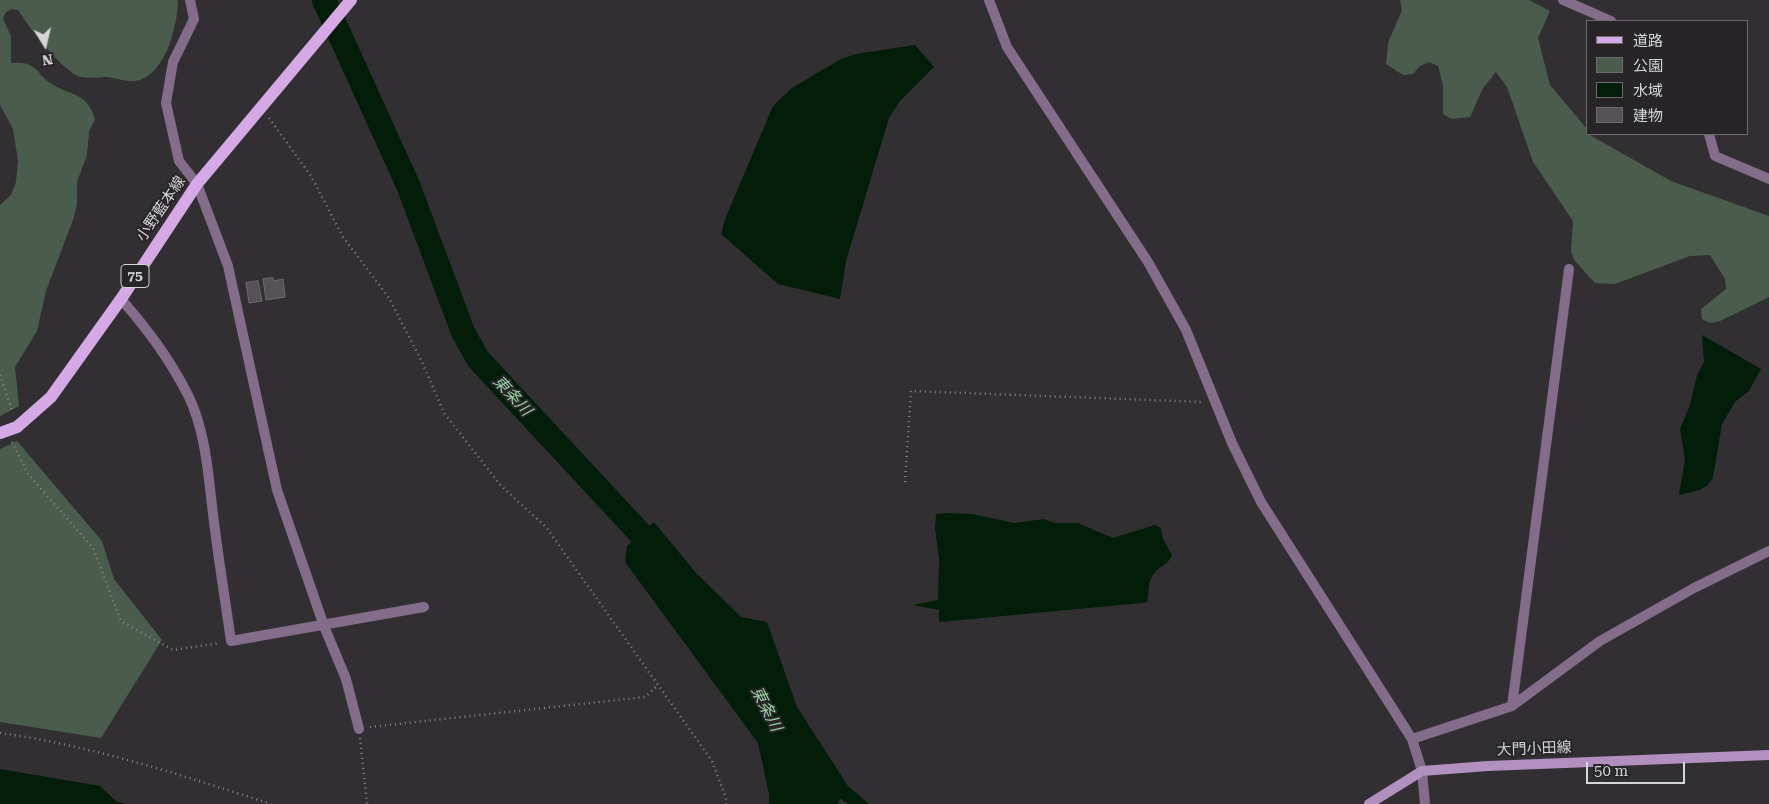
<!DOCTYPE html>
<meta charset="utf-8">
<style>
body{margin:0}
#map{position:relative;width:1769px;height:804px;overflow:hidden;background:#322f33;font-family:"Roboto Serif","Noto Sans JP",serif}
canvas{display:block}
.legend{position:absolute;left:1586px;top:20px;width:162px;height:115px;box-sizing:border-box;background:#282529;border:1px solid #6d6b6e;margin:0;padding:6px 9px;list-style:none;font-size:15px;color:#d5d4d6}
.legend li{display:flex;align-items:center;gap:10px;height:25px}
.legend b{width:25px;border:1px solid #6d6b6e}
.north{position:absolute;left:20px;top:20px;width:50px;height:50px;-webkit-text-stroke:4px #282529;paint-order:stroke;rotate:171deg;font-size:14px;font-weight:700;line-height:20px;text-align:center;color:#d5d4d6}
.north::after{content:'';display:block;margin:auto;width:18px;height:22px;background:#d5d4d6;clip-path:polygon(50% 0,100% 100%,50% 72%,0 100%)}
.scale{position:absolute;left:1586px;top:762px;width:99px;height:22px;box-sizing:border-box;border:2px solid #d5d4d6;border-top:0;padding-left:6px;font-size:15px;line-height:18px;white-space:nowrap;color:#d5d4d6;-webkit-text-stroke:4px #282529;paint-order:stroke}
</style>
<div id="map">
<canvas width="1769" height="804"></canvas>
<ul class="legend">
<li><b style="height:6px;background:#d5a9e6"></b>道路</li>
<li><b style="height:14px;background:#4a5c4c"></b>公園</li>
<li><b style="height:14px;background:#021e09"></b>水域</li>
<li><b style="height:14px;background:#565357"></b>建物</li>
</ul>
<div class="north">N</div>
<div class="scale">50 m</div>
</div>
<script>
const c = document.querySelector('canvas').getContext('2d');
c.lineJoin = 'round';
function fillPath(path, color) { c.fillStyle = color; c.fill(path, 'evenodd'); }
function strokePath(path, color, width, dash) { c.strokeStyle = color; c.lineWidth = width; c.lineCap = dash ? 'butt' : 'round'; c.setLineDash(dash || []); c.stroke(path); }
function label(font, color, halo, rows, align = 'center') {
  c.font = font + ' "Roboto Serif","Noto Sans JP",serif'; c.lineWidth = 4; c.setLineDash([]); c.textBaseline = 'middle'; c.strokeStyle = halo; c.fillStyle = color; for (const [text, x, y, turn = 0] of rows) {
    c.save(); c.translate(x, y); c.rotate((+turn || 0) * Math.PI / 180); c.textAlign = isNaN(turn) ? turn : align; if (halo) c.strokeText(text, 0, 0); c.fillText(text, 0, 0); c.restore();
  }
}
const green = new Path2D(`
 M0,0H177L178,2C177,27 165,77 135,81C126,82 116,78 108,77C97,77 83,80 74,74C54,60 31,30 18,10L12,9L6,12L3,18L11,37V63C41,61 35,76 55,86C75,96 88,95 95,119L89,132L87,155L77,182V204L74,217L46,291L37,331L15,367L19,406L0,416V205L11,195L16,182L18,161L13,129L0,105Z
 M1400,0H1529L1550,11L1538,38L1550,85L1588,130V134L1671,181L1769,216V297L1720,321L1710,323L1702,319L1701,309L1726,289L1725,279L1710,255L1690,256L1615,284L1595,283L1574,260L1571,251L1573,221L1533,162L1507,87L1496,72L1483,88L1470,117L1451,119L1443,114V85L1438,66L1429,62L1420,66L1413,74L1403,75L1386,64L1388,43L1402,10Z
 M17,441L102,541L114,579L162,640L101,738L0,722V449Z`);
const water = new Path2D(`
 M915,45L934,67L900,101L889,118L846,261L840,299L778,284L721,234L725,219L773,106L780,99L792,88L841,59L856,54Z
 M1702,335L1761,369L1749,391L1735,402L1722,424L1713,477L1708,485L1700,490L1679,495L1685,459L1680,429L1690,405L1697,375L1704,362Z
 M947,513L972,514L1014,523L1044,519L1055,523H1078L1113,538L1155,525L1161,528L1163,539L1172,555C1169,563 1163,565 1157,570C1146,581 1150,590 1147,602L1142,603L939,622V610L913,605L938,600L939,559L935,528L936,514Z
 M654,522L696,573L741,617L767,622L797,707L848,786L869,804H848L840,798L838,804H769V794L758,743L625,562L627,546Z
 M0,769L100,786L117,802L125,804H0Z`);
const river = new Path2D(`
 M324,0L408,185L463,332L478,359L663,558`);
const building = new Path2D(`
 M273,278L274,281L283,279L285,297L266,300L263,279Z
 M258,281L262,301L249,303L246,283Z`);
const path = new Path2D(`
 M269,118L311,176L343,237L389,298L422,362L444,413L501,486L546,527L712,761L726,798V804
 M0,375L13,413
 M12,442L28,474L93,548L121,621L173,650L220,643
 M905,482L911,391L1203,402
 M370,727L645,697L657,686
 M0,733C89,745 185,776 271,804
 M360,738L367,804`);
const street = new Path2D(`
 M190,0L194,19L173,62L166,103L179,161L197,184L228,266L277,490L324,626L346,679L359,729
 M989,0L1007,47L1148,262L1186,330L1232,443L1261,502L1412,739L1422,771L1425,804
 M1563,0L1611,21
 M1709,134L1715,156L1769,179
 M121,299C148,330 169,358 188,395C206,432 208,474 213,514C218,556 225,599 231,641L424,607
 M1512,706L1569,269
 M1412,739L1512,706L1600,641L1694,588L1769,551`);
const secondary = new Path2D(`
 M1369,804L1422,771L1488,766L1769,755`);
const primary = new Path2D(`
 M0,433L17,427L51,397L121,299L197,184L351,0`);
const shields = [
 [135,276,28]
];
const shieldNames = [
 ["75",135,276]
];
const streetNames = [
 ["小野藍本線",161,209,-56],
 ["大門小田線",1534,749,-2]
];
const waterNames = [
 ["東条川",512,396,47],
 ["東条川",766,709,63]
];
fillPath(green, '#4a5c4c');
fillPath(water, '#021e09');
strokePath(river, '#021e09', 24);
fillPath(building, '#565357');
strokePath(building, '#6e6b70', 1);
strokePath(path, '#878588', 2.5, [1, 4]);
strokePath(street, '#836d8b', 10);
strokePath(secondary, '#b18fbf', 10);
strokePath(primary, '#d5a9e6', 12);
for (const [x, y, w] of shields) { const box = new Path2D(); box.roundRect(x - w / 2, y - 11.5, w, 23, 4); c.fillStyle = '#282529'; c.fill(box); strokePath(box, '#d5d4d6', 1); }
label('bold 14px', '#d5d4d6', null, shieldNames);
label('15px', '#d5d4d6', '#282529', streetNames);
label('italic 16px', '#98cea1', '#282529', waterNames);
</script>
